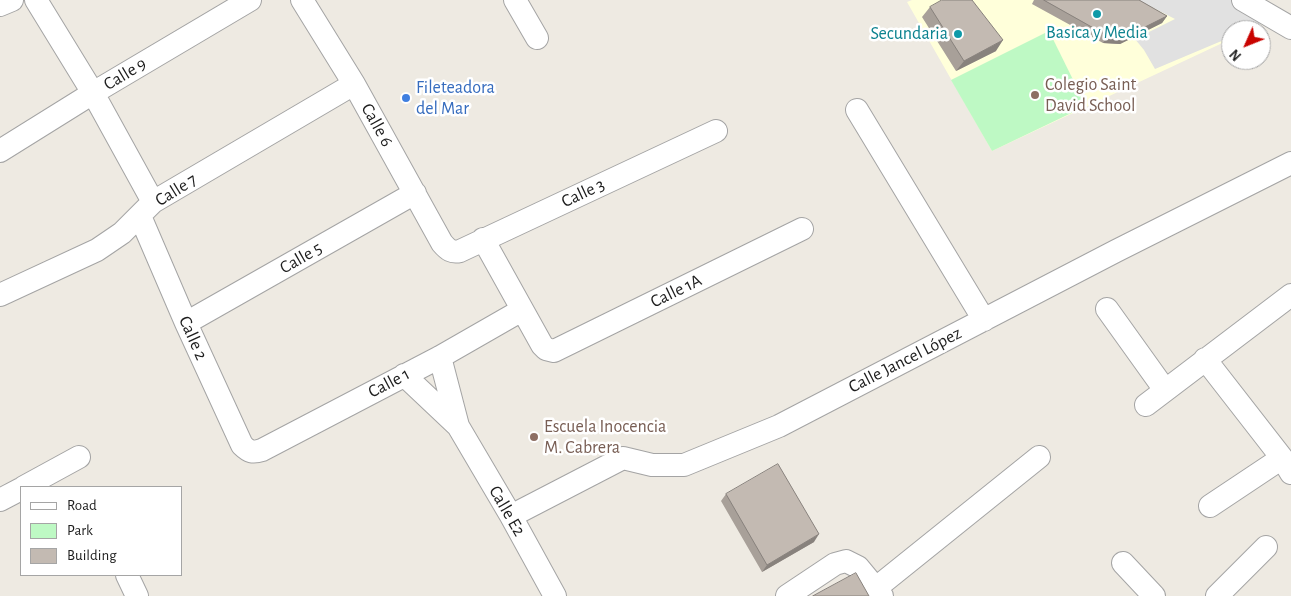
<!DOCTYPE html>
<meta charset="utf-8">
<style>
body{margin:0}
#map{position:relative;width:1291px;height:596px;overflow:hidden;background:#eeeae2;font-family:"Alegreya Sans",sans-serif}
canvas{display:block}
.legend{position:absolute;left:20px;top:486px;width:162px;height:90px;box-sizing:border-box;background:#fff;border:1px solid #a5a5a5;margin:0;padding:6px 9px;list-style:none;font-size:15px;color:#1d1d1d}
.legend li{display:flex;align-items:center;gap:10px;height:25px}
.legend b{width:25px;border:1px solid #a5a5a5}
.north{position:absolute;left:1221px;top:20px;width:50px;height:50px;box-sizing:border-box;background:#fff;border:1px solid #a5a5a5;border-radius:50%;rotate:226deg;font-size:14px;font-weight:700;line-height:20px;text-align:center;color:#1d1d1d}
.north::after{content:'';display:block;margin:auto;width:18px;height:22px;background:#c90300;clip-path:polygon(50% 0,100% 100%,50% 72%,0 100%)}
</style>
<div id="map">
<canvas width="1291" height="596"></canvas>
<ul class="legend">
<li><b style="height:6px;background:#fff"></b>Road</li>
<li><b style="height:14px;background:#bef9c4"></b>Park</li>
<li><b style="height:14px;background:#c3bab2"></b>Building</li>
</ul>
<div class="north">N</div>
</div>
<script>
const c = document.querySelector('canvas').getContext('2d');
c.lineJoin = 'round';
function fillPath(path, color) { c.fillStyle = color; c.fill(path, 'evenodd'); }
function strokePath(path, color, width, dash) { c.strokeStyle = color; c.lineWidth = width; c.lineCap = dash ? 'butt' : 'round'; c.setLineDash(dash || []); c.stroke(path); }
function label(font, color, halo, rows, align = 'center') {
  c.font = font + ' "Alegreya Sans",sans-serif'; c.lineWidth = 5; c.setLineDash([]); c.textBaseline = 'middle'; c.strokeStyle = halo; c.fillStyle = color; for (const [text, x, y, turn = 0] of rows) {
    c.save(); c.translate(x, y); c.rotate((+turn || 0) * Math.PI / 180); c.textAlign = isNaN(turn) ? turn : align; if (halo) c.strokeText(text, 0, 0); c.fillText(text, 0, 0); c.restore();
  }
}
const education = new Path2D(`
 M912,0H1236L1271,20L1249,30H1231V39L992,151L907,2Z`);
const park = new Path2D(`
 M1049,31L1086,106L992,151L951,80Z`);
const parking = new Path2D(`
 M1138,0H1236L1271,20L1247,30H1231V37L1155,69L1144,50L1135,39L1175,19Z`);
const minor = new Path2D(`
 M36,0L93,93L153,202
 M302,0L354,84L442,243C448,250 452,253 460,251L716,131
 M515,0L537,38
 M1243,0L1291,28
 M0,5L12,0
 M857,110L984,320
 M0,151L93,93L250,0
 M140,216L186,323L242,445C249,452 253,453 262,450L440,357L522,310
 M483,239L542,345L546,349L554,351L802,229
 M0,295L97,250L122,233L153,202L354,84
 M1107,309L1165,390
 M186,323L415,193
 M440,357L458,426L511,516L555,596
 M1205,359L1282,458L1291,473
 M404,375L458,426
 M1146,405L1291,295
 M24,487L79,457
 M0,500L21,489
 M1210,506L1282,458
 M511,516L623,458L652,465H684L779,426L1116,251L1291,163
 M1123,563L1154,596
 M127,575L137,596
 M876,588L1039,457
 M787,596L835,564L846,561L858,567L882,596
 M1217,596L1266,547`);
const wall = new Path2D(`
 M1034,0H1139L1167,16L1162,23L1120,44L1103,43L1032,4Z
 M930,7L996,51L956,71L922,17Z
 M726,494L814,542L762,572L721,501Z`);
const shadedWall = new Path2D(`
 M1167,16L1162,23L1120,44L1103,43L1108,36Z
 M1003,40L996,51L956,71L964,61Z
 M819,534L814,542L762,572L767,565Z`);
const building = new Path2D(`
 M942,0H972L1003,40L964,61L930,7Z
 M1044,0H1139L1167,16L1125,37L1108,36Z
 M778,464L819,534L767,565L726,494Z
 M856,573L869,596H813Z`);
const markers = [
 [1097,14,5,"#0f9aa8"],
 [958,34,5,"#0f9aa8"],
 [1035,95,5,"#8d6e63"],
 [406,98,5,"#3f7fe0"],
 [534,437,5,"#8d6e63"]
];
const cultureNames = [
 ["Basica y Media",1097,33],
 ["Secundaria",948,34,"right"]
];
const streetNames = [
 ["Calle 9",125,74,-31],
 ["Calle 6",377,125,61],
 ["Calle 7",176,190,-32],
 ["Calle 3",583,193,-25],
 ["Calle 5",301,258,-30],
 ["Calle 1A",676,291,-26],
 ["Calle 2",193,338,66],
 ["Calle Jancel López",905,360,-27],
 ["Calle 1",389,383,-28],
 ["Calle E2",507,511,60]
];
const educationNames = [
 ["Colegio Saint",1045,85],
 ["David School",1045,106],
 ["Escuela Inocencia",544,427],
 ["M. Cabrera",544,448]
];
const shopNames = [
 ["Fileteadora",416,88],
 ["del Mar",416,109]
];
fillPath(education, '#ffffda');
fillPath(park, '#bef9c4');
fillPath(parking, '#e1e1e1');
strokePath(minor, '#a4a4a4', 24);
strokePath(minor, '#fff', 22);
fillPath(wall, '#a8a099');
fillPath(shadedWall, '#88827d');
fillPath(building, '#c3bab2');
strokePath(building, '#88827d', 1);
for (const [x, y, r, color] of markers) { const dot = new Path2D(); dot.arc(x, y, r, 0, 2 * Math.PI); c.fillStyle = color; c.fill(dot); strokePath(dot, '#fff', 2); }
label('18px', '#0d838f', '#fff', cultureNames);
label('18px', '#1d1d1d', '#fff', streetNames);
label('18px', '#785e54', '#fff', educationNames, 'left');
label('18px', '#366cbe', '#fff', shopNames, 'left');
</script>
